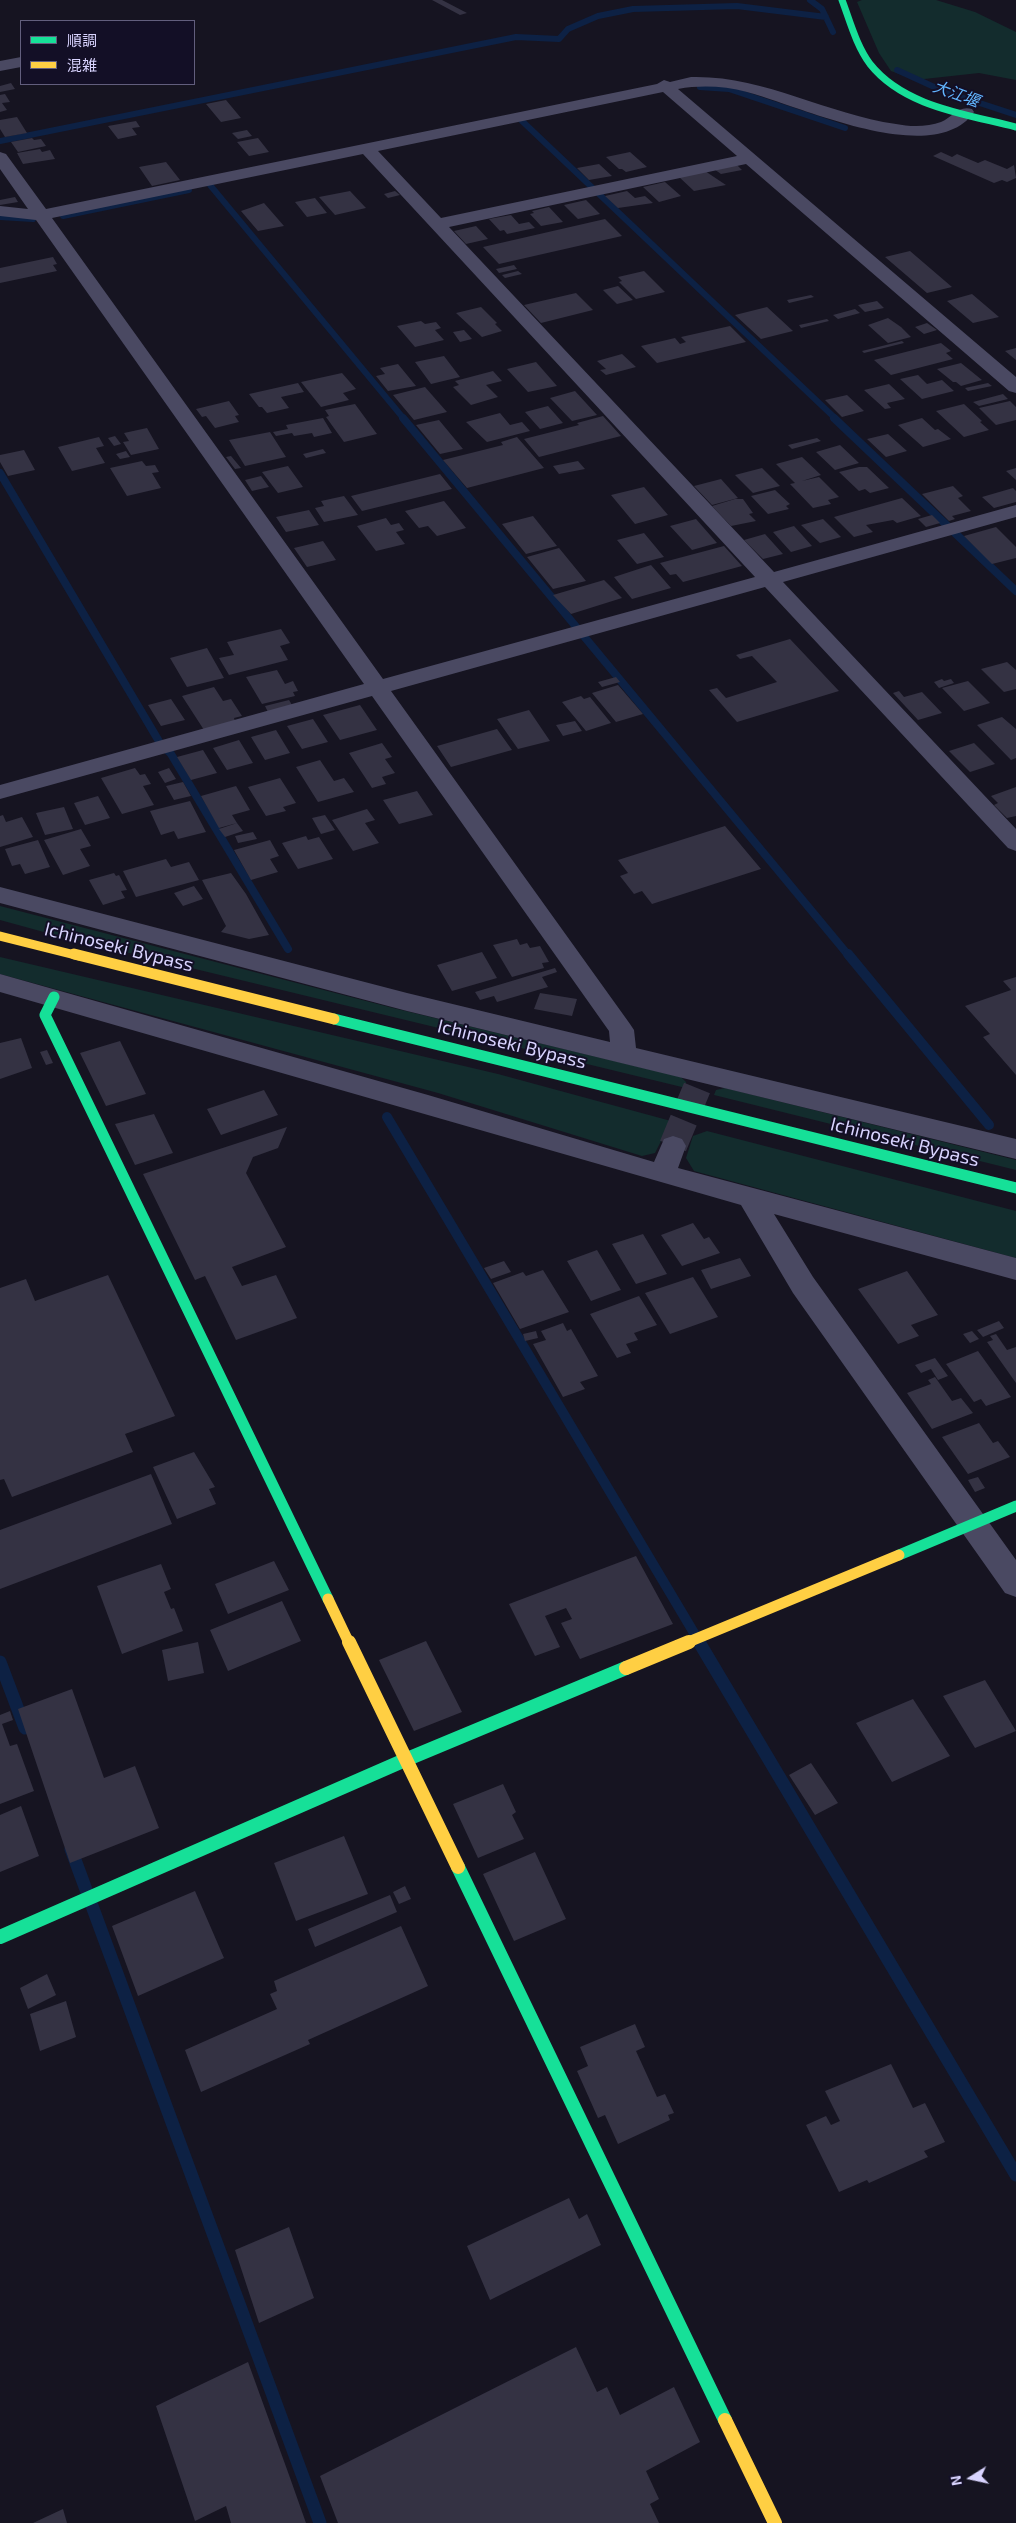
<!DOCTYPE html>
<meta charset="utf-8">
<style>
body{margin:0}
#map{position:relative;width:1016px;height:2523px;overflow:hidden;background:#161421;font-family:"Exo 2","Noto Sans JP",sans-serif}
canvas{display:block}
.legend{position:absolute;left:20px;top:20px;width:175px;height:65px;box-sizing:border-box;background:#130f26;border:1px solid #625e7d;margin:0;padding:6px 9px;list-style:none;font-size:15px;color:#d9d4ff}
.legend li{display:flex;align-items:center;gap:10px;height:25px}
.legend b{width:25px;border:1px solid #625e7d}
.north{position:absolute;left:946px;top:2453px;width:50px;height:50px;-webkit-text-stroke:4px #130f26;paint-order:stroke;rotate:260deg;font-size:14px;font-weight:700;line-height:20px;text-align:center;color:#d9d4ff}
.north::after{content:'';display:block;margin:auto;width:18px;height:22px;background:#d9d4ff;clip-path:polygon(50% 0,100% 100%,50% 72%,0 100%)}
</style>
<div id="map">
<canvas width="1016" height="2523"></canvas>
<ul class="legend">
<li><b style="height:6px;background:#16e098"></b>順調</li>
<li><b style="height:6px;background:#ffcf43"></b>混雑</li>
</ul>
<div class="north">N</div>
</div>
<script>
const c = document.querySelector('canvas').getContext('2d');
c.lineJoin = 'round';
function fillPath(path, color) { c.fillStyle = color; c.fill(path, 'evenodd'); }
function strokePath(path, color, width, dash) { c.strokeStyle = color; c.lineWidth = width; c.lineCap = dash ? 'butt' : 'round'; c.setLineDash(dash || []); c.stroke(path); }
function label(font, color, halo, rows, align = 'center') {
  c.font = font + ' "Exo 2","Noto Sans JP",sans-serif'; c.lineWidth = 4; c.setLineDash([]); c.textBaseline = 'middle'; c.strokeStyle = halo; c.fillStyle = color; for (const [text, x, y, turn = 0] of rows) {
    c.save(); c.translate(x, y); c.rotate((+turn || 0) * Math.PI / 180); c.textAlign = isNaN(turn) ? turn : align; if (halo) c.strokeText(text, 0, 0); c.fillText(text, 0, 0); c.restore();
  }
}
const green = new Path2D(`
 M862,0H936L975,12L1016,32V80L979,73L915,80L891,71L879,53L857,2Z
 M0,906L393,1008L681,1077L686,1082V1088L51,934L0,920Z
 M0,957L498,1074L671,1121L655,1153L642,1156L438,1093L0,974Z
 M725,1088L1016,1160V1170L714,1095L716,1090Z
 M707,1131L1016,1211V1258L694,1171L686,1158L693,1136Z`);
const streamFar3 = new Path2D(`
 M810,0L822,9L833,32
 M897,70L943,91L1016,115
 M700,87L729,89L845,128
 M521,120L836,419
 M0,141L516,37L559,39L568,29L598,16L633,9L737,6L826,17
 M210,185L404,419
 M63,216L189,190
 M0,217L33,219`);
const streamFar2 = new Path2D(`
 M403,418L849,956
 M834,418L1016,591
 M0,473L160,743L171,754L288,949`);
const streamFar1 = new Path2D(`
 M848,954L989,1125
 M387,1117L700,1643`);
const stream = new Path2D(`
 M699,1642L1016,2175
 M0,1662L25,1728
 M71,1849L320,2523`);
const building = new Path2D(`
 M432,0H442L467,13L460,15Z
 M11,83L15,89L0,92V86Z
 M5,94L10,102L2,103L7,110L0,112V95Z
 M226,100L241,118L221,122L206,104Z
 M17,117L27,133L5,137L0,129V120Z
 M136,121L140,127L132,128L137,135L118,139L108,126Z
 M247,130L252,136L238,139L232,133Z
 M32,138L34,140L41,139L46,146L18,152L11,142Z
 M258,138L269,152L249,156L237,142Z
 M40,149L42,152L50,150L55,159L23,164L17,153Z
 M630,152L647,167L626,172L622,169H619L606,157Z
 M941,152L952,157L957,154L978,163L985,160L1007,169L1014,165L1016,178L1007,182L1002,180L994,183L933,156Z
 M166,162L180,180L152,186L139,167Z
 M599,164L612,176L589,180L577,168Z
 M737,165L742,170L721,174L714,169Z
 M705,171L726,185L694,191L678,176Z
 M665,182L681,196L659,202L643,187Z
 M350,191L366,208L335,215L319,197Z
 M395,191L400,195L388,198L384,194Z
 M627,191L635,198L645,196L653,203L618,208L605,196Z
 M15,197L18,202L0,205V200Z
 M315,198L327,213L307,217L295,202Z
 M586,200L600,214L578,219L564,205Z
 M264,203L284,226L258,231L241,211Z
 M549,207L563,222L541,226L530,214L534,213L532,211Z
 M511,215L519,224L529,222L535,228L507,234L504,230L500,231L489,219Z
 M605,219L622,236L499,264L483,247Z
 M476,226L488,239L466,244L454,231Z
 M910,251L952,287L927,293L885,257Z
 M53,257L57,264L53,265L57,271L0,283V268Z
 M514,265L517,269L499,273L496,269Z
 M518,271L522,274L505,278L502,275Z
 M644,271L665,292L636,299L619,282L622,281L618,277Z
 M618,286L633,300L617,304L603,290Z
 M576,293L593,310L541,323L524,305Z
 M972,294L999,317L973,323L947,301Z
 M811,295L814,297L789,303L787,300Z
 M877,301L884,308L865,312L858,305Z
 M481,307L497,323L495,324L502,331L482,337L456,313Z
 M767,307L793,331L761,339L735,315Z
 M855,309L860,313L838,319L833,315Z
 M888,318L901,327L911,337L888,343L868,325Z
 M827,319L829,321L801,328L799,325Z
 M421,321L425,324L436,322L441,328L435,330L444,340L415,347L397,326Z
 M927,323L937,330L924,334L915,327Z
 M730,326L746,342L657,363L641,346L675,338L680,344L686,342L681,337Z
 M464,330L472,339L460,342L453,332Z
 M902,341L904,343L864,353L862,351Z
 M941,343L951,351L946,353L953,359L891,375L874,360Z
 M1016,348V360L1005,351Z
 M622,354L636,367L606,375L600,370L606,369L597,361Z
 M444,356L460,377L431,384L415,362Z
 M536,362L557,386L528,392L507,369Z
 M961,363L982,380L961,386L956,382H953L937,369Z
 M398,364L416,386L388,391L376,376L385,374L380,368Z
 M493,371L502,381L486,385L498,397L471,405L453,387L459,385L455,381Z
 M342,373L356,389L343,393L349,400L321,407L301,382Z
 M918,375L927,384L942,380L954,391L922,399L900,379Z
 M298,383L304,392L281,397L289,408L267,413L262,407H259L249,394Z
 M988,383L992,386L968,391L965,388Z
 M889,384L905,399L887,403L891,408L885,409L864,390Z
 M425,387L447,412L414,420L393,395Z
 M575,391L597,415L572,421L550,398Z
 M1003,394L1008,399L979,406L973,402Z
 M847,395L864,411L842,417L825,400Z
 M229,401L239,415L235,416L239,422L215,428L206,416L202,417L196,409Z
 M1010,401L1016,407V420L996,425L979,408Z
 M355,404L377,434L344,442L326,417L329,416L325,410Z
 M964,404L982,421L980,422L989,430L964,437L936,411Z
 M548,406L563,423L540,429L525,412Z
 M500,413L510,425L522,422L530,431L487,442L466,422Z
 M603,416L621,436L539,457L524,439L579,425L577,423Z
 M323,418L332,433L314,437L312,433L294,436L292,433L276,436L273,432L288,429L286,425Z
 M922,418L935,430L938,429L951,439L923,447L898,425Z
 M439,420L463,449L440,454L416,425Z
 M147,428L159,449L131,455L123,442L129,441L124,433Z
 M270,432L286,457L245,466L229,440Z
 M888,434L907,451L886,457L867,439Z
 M115,436L121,444L114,446L108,438Z
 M99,437L104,446L96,448L105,463L72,471L58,447Z
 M517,437L544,468L467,488L443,460L503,445L501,442Z
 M817,438L821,441L792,449L788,445Z
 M840,445L859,463L835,470L816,452Z
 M323,449L326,453L306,458L303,454Z
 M24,450L35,470L8,476L0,462V455Z
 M126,451L130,457L120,459L116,454Z
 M231,456L241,468L235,469L226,457Z
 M802,457L821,475L802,481L819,477L839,497L828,500L831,504L813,508L790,484L795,483L776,464Z
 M142,461L146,466L155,465L159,472L152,473L161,488L127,496L110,468Z
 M578,461L585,469L559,474L553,466Z
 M288,466L303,487L278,493L262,472Z
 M859,467H867L889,488L870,493L865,489L859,491L839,472Z
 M762,468L780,486L753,493L735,475Z
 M1016,468V480L1006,471Z
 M440,474L452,489L362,511L351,496Z
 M261,476L269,487L252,491L245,480Z
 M721,479L738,498L712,505L694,486Z
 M953,486L963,496L958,498L971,511L952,516L955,519L949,521L922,494Z
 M644,487L668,515L635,524L611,495Z
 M1013,488L1016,491V502L994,508L982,497Z
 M775,490L790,504L786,506L789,509L768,514L751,496Z
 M344,496L358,515L324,522L315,508L324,506L321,501Z
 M902,498L921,516L897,523L893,520L866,525L873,532L854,537L834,517Z
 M735,499H743L753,513L749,514L756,521L731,526L712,506Z
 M444,501L466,528L437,536L428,526L419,528L405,511Z
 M309,510L319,525L286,532L276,517Z
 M932,515L940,523L926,527L918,519Z
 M533,516L557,546L526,554L502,524Z
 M386,518L391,525L399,523L404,530L396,532L405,544L376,551L357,526Z
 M696,519L717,543L692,550L670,526Z
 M823,519L841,537L820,543L801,525Z
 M794,526L812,546L791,552L773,532Z
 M996,527L1016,547V558L992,564L964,536Z
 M644,533L664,557L637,564L617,540Z
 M765,534L783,554L763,559L744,540Z
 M323,541L336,560L307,567L294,548Z
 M724,546L742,566L683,582L676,574L670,575L660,563Z
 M559,548L586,581L553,589L527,557Z
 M651,565L671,588L632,599L614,577Z
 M604,580L622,598L571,614L553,595Z
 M281,629L290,643L280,646L288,660L229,675L219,658L234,655L227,642Z
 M790,639L839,691L737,722L709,690L717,688L726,698L777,682L752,656L740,659L736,655Z
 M207,648L224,678L187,687L170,658Z
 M1007,662L1016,670V689L1004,692L981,669Z
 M277,670L285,684L293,681L298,691L293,692L295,696L262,704L246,677Z
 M616,677L620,682L602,687L598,682Z
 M942,679L944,681L951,679L954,683L939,688L934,682Z
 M968,681L990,703L964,711L942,688Z
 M618,685L643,714L616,722L592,693Z
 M214,687L223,701L231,699L242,716L234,718L235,721L204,730L182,696Z
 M899,691L904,697L922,692L942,713L918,720L893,693Z
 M581,696L584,699L590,697L611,723L586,731L562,702Z
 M171,699L185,720L161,726L148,705Z
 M289,700L292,705L268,712L265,706Z
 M360,705L377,730L340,740L323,715Z
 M529,710L550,741L518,749L497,719Z
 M1002,717L1016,729V758L1011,760L977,725Z
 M313,719L328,742L302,749L287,726Z
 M575,721L582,731L563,736L556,725Z
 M497,729L512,750L451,767L437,746Z
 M276,730L290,753L265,760L251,737Z
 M239,740L253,763L227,770L213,748Z
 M382,743L392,757L385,759L395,773L382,777L386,784L372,788L349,753Z
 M974,743L995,764L970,772L949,751Z
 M203,750L217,773L191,780L177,757Z
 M320,760L334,781L344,778L354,792L318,802L296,767Z
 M135,768L140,775L145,774L151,784L143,786L154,805L122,814L101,778Z
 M169,768L176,779L165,783L158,772Z
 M280,778L296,803L283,807L286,811L266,816L248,787Z
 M183,782L191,796L174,800L166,786Z
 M236,786L250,810L232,815L237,823L219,828L201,796Z
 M1016,787V816L1007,818L994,805L998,803L991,796Z
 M417,791L433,815L399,824L383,800Z
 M98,796L110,818L85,825L74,803Z
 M190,801L206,832L178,839L174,831L161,835L150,811Z
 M64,807L73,829L45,835L36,813Z
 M367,809L375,820L365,823L379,843L353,851L332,820Z
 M3,815L6,822L22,817L33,837L0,847V816Z
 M325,815L335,830L321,834L312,818Z
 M237,823L243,831L225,837L219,829Z
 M725,826L761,869L652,904L642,891L634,894L620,876L628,873L618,860Z
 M81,829L91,846L80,849L90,866L63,875L44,840Z
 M253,832L257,839L238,843L235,836Z
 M306,836L308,840L319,837L333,859L298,869L282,843Z
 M38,840L50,867L25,874L20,864L12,866L5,849Z
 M270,840L279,856L270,859L278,872L251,880L234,850Z
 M166,859L171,867L189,862L199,880L136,897L123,871Z
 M114,873L116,876L119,875L127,890L121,891L125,898L103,905L89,880Z
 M231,873L246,894L269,935L249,939L221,932L226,926L202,880Z
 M194,886L203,899L183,906L174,893Z
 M517,939L520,945L527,943L530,948L540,946L549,962L542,963L544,968L512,977L493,945Z
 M482,952L497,978L452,991L437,965Z
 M555,968L557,972L542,977L548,987L497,1002L494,996L480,1000L475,992Z
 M1016,977V1075L983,1037L990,1034L965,1006L1011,990L1003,981Z
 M540,993L577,999L572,1016L534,1009Z
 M21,1038L32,1068L0,1079V1043Z
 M120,1041L146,1094L106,1106L80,1053Z
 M47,1050L53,1063L46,1065L40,1052Z
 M264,1090L278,1115L221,1135L207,1109Z
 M154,1114L173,1153L135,1165L115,1124Z
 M287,1127L278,1148L253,1157L246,1173L286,1247L232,1267L242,1286L276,1275L297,1318L236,1340L205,1276L195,1280L143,1174Z
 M693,1223L704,1239L709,1237L720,1253L682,1266L661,1235Z
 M643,1234L667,1274L636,1284L612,1244Z
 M597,1250L621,1290L591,1301L567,1261Z
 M740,1258L751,1276L711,1289L701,1270Z
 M504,1261L511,1272L491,1279L484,1268Z
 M543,1270L569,1312L520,1329L493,1283L523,1272L526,1276Z
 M907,1271L938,1315L911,1325L919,1336L898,1344L858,1289Z
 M108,1275L175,1416L125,1434L133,1452L12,1497L4,1479L0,1480V1288L26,1279L35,1301Z
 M693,1277L718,1317L670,1334L645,1293Z
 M639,1296L657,1325L634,1333L638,1340L626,1344L631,1353L617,1358L590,1314Z
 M999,1321L1004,1328L983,1337L977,1330Z
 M563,1323L567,1331L571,1329L598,1376L580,1382L585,1389L563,1397L533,1344L546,1340L541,1331Z
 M536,1331L538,1338L525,1341L523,1334Z
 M972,1331L979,1339L970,1343L963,1334Z
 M996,1334L1007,1350L1016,1347V1383L987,1342L993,1340L990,1336Z
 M978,1351L1011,1397L986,1406L981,1399L974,1402L946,1364Z
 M935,1358L948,1376L938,1380L931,1369L921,1373L915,1365Z
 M935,1377L952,1401L961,1398L973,1413L932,1429L907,1393L931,1384L928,1380Z
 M979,1423L993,1443L998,1441L1010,1457L968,1474L942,1437Z
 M194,1452L215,1487L209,1489L216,1504L177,1519L153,1467Z
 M151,1474L172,1524L0,1589V1530Z
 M978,1477L985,1488L975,1492L968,1480Z
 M636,1556L673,1624L580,1659L561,1623L572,1619L566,1608L545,1616L560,1647L535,1656L509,1604Z
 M274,1561L289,1590L228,1614L215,1584Z
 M161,1564L171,1589L164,1592L171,1609L174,1608L183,1631L122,1654L97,1586Z
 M282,1601L301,1641L228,1671L210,1630Z
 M426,1641L462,1712L414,1731L379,1660Z
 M198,1642L204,1673L168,1681L162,1650Z
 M985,1680L1016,1731L975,1748L943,1696Z
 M72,1689L104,1778L135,1766L159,1828L70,1863L18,1709Z
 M913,1699L950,1756L892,1782L856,1723Z
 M10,1711L13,1720L2,1724L10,1746L17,1744L34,1791L0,1804V1715Z
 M811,1763L838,1803L815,1815L789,1775Z
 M503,1784L516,1812L512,1815L524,1839L478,1858L453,1804Z
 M21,1806L39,1856L0,1872V1815Z
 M344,1836L368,1894L296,1921L274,1863Z
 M535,1852L566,1919L514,1941L483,1874Z
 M405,1886L411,1899L399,1904L393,1892Z
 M195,1891L224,1958L138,1996L112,1926Z
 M390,1895L397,1912L315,1947L308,1929Z
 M401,1926L428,1986L308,2040L310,2044L201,2092L185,2050L277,2009L270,1994L277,1991L274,1981Z
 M47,1974L56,1995L28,2009L20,1988Z
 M66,2001L76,2037L40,2051L30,2014Z
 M635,2024L645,2047L636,2051L657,2097L665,2094L674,2113L668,2115L670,2120L618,2144L605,2115L598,2118L577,2071L588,2066L580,2047Z
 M891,2064L913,2108L925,2103L945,2142L924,2151L928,2157L869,2183L867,2180L839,2192L806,2125L826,2116L831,2125L840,2121L825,2091Z
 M569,2198L579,2219L587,2214L601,2245L490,2300L467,2246Z
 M289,2227L314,2298L259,2323L235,2250Z
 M576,2347L597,2392L607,2387L620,2415L674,2387L700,2442L646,2471L659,2499L650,2504L659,2523H338L320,2476Z
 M248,2362L289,2475L306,2523H231L226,2506L195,2521L156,2406Z
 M63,2509L67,2523H33Z`);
const streetTunnel = new Path2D(`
 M673,1146L697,1088`);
const street = new Path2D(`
 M21,57V67L0,71V61Z
 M691,77C763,75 826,114 896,124C910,127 928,127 941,122C953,117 958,105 972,109L974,112C934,170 798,105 747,92C724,86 701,85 678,89L1016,377V393L1009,391L746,164L449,227L774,572L1016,505V517L783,582L1016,829V851L1008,848L765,587L391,691L630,1024L634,1030L636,1048L1016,1139V1159L407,1011L0,903V887L407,993L610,1042L609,1031L372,696L0,799V785L364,684L36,220L0,216V206L28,209L0,169V152L6,154L46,209L657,84L664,80L670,82ZM663,92L737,156L441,218L378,151ZM363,154L755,577L383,679L52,218Z
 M0,974L428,1095L654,1162L664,1139L673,1136L682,1139L686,1146L678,1168L1016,1258V1280L774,1214L813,1277L1016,1560V1597L1005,1593L793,1293L741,1205L0,992Z`);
const fastFar2 = new Path2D(`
 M842,0C850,21 856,45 870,64C904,107 966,114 1016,127`);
const fastFar1 = new Path2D(`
 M54,997L45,1015L328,1599
 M334,1019L1016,1188
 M899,1555L1016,1506`);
const fast = new Path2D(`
 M458,1867L725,2420
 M0,1937L405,1760L626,1668`);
const slowFar2 = new Path2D(`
 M0,936L79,956`);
const slowFar1 = new Path2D(`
 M74,954L334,1019
 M328,1599L349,1643
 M686,1643L899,1555`);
const slow = new Path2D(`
 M349,1642L458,1867
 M626,1668L689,1642
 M725,2420L775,2523`);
const farWaternames = [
 ["大江堰",956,94,20]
];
const streetNames = [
 ["Ichinoseki Bypass",119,947,14],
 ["Ichinoseki Bypass",512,1044,14],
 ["Ichinoseki Bypass",905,1142,14]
];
fillPath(green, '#132c2d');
strokePath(streamFar3, '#0d2144', 6);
strokePath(streamFar2, '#0d2144', 8);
strokePath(streamFar1, '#0d2144', 10);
strokePath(stream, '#0d2144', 13);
fillPath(building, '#343243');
strokePath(streetTunnel, '#333142', 28, [28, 14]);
fillPath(street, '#4a4962');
strokePath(fastFar2, '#16e098', 7);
strokePath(fastFar1, '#16e098', 11);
strokePath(fast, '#16e098', 14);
strokePath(slowFar2, '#ffcf43', 9);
strokePath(slowFar1, '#ffcf43', 11);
strokePath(slow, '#ffcf43', 14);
label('italic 16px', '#62b6ff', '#130f26', farWaternames);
label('19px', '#d9d4ff', '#130f26', streetNames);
</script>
